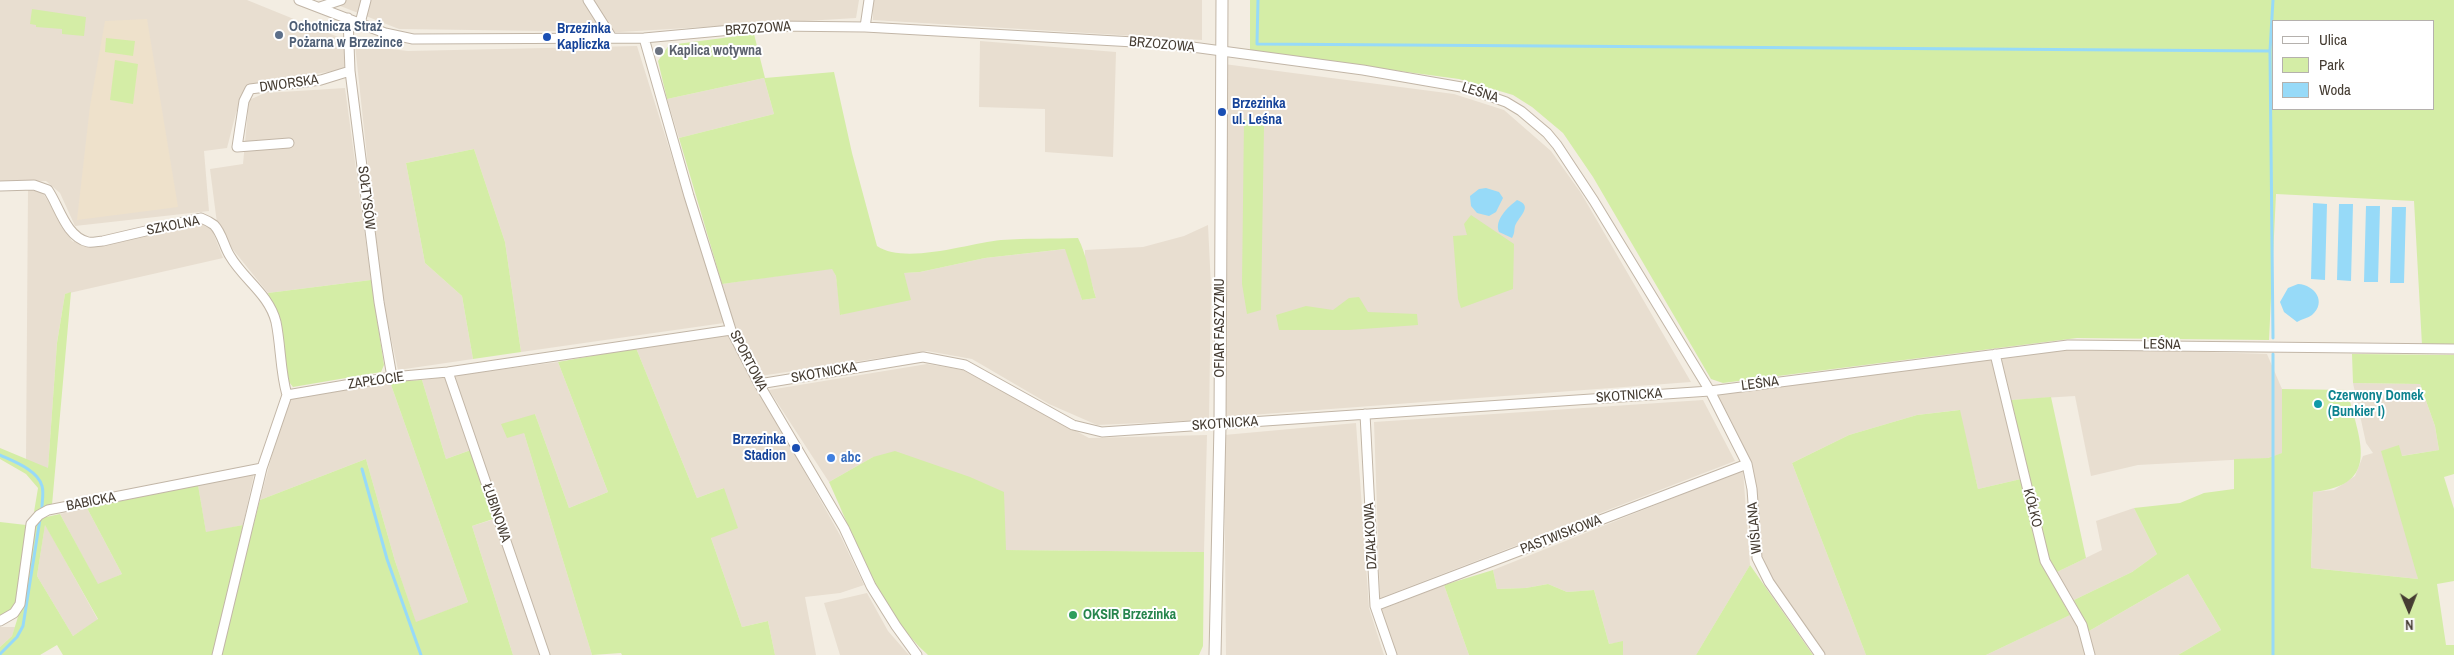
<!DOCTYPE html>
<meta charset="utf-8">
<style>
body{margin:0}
#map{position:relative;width:2454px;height:655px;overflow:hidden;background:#f3ede2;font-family:"Archivo Narrow",sans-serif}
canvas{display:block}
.legend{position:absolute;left:2272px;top:20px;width:162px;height:90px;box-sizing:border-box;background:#fff;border:1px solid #b5b1ad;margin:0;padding:6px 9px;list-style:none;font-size:15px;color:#453c32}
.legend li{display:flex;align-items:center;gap:10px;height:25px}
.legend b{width:25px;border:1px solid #b5b1ad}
.north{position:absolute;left:2384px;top:585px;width:50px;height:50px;-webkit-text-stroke:4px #fff;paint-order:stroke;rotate:179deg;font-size:14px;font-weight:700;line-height:20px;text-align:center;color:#453c32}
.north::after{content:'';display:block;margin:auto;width:18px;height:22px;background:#453c32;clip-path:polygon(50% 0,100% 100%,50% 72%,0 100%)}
</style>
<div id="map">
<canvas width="2454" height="655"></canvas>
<ul class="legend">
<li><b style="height:6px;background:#fff"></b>Ulica</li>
<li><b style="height:14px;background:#d4eda6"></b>Park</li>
<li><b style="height:14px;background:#97daf8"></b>Woda</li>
</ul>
<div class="north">N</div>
</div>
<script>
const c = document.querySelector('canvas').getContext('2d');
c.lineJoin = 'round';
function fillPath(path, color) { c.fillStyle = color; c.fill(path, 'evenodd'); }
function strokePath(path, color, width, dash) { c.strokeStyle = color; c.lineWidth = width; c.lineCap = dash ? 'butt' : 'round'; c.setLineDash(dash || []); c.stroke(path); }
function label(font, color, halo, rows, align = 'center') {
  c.font = font + ' "Archivo Narrow",sans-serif'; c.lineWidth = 4; c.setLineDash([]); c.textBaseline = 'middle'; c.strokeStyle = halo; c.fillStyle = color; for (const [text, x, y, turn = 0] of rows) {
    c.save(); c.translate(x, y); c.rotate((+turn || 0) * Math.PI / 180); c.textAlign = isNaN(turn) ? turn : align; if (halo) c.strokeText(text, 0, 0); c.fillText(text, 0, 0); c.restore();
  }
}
const residential = new Path2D(`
 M0,0H247L343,39L346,69L247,85L236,113L227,148L204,151L209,211L75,226L60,193L46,181L0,183Z
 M325,0H859L856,18L620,32L399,29Z
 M873,0H1202V40L873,20Z
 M980,41L1116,52L1113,157L1045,152V109L979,107Z
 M355,45L408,51L637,46L724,323L521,352L505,242L474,149L406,163L425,263L462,296L473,359L398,370L382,296Z
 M1224,64L1454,94L1504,110L1551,151L1581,193L1691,382L1224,417Z
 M764,78L774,114L679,138L667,99Z
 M345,88L371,280L268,293L218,231L210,169L243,164L249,100L265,93Z
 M28,189L43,193L72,241L85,246L114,242L199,222L211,227L223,258L65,294L57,343L48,469L26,460Z
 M1208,225L1211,287L1209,420L1097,425L1049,404L972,359L927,351L760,376L734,323L722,284L832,268L836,276L841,315L904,273L920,272L985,258L1066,249L1082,300L1096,298L1085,259V250L1143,247L1184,236Z
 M728,335L841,537L864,585L840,593L805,597L816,655H775L768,621L742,627L711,538L724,488L697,498L636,348Z
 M2084,348L2267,354L2282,389L2283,453L2268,458L2138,465L2091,476L2075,396L2011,400L2000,357Z
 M1992,358L2021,479L1978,489L1959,410L1917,415L1849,435L1792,463L1866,655H1825L1773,581L1760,551L1756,496L1716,395Z
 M558,362L608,492L569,508L535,414L524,433L592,655H513L472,526L501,517L479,447L446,459L422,380Z
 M927,364L963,370L1089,438L1207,435L1204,552L1006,550L873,457L829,482L769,390Z
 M390,382L468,602L416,623L395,561L366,459L260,500L273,451L291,398Z
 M2353,383L2420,384L2435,426L2439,450L2401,456L2399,445L2418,579L2311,568L2313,492L2334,490L2355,476L2363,456L2373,453L2366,443Z
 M1703,400L1735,461L1380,598L1374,422Z
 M1356,423L1369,608L1384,655H1226L1224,435Z
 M1743,470L1750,565L1696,655H1623L1622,642L1609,644L1594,590L1567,592L1548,584L1526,588L1497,589L1493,570Z
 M254,474L243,525L206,533L198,485Z
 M87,508L122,574L98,585L60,514Z
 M2134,508L2157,554L2132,572L2074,600L2057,572L2102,550L2096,521Z
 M45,524L98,620L73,636L37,576Z
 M2188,574L2221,630L2178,655H1986L2080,610L2089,631Z
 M1444,585L1469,655H1396L1380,610Z
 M867,593L888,631L909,655H840L824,603Z
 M0,627H15L12,636L0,647Z`);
const education = new Path2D(`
 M147,19L178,207L77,220L90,106L105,21Z`);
const green = new Path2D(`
 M1250,0H2454V345H2422L2414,201L2276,194L2269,340L2077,338L1723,383L1711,379L1593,177L1563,133L1532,107L1513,95L1459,79L1250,51ZM2273,21H2433V109H2273Z
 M32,9L86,17L84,36L62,34V29L36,27V25L30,24Z
 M754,34L765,78L834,72L852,153L877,246C905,265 970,243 1001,240C1027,238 1053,239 1078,238C1087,255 1090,279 1096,298L1082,300L1065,249L985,258L920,272L904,273L911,300L840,315L836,276L832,269L722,284L679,138L774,114L764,78L667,99L658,61L669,45Z
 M106,38L135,41L133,56L105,52Z
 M115,60L138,64L133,104L110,100Z
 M1244,119L1264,126L1261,310L1247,314L1242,284Z
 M474,149L505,242L521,352L473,359L462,296L425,263L406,163Z
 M1471,215L1514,244L1513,289L1461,308L1458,299L1453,236L1467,235L1464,224Z
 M371,280L384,365L381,372L293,387L289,382L281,331L268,293Z
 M71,292L52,505L34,512L38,488L26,474L0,459V448L48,468L57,343L65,294Z
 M1359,297L1368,312L1417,314L1418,325L1349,330H1279L1276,315L1306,306L1333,310L1349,298Z
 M636,348L697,498L724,488L738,528L711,538L742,627L768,621L775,655H622L621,653L592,655L524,433L507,438L501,424L535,414L569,508L608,492L558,362Z
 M2352,354L2454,355V474L2444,477L2454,509V581L2437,584L2446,645H2454V655H2178L2221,630L2188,574L2089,631L2074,600L2132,572L2157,554L2134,508L2180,503L2204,493L2234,489V459L2268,458L2282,453V389L2347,390C2359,439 2383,485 2313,492L2311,568L2418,579L2381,451L2399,445L2402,456L2439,450L2435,426L2420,384L2353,383Z
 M422,380L446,459L471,450L493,519L472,526L513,655H219L260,500L366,459L395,561L416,622L468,602L390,382Z
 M2051,397L2086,558L2057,572L2048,558L2011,400Z
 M1960,410L1978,489L2021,479L2041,562L2070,615L1986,655H1866L1792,463L1849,435L1917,415Z
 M895,451L970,477L1004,492L1006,550L1204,552L1203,646L1199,655H928C879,611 856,541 829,482L873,457Z
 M198,485L206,532L243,525L213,655H63L57,645L40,655H0V647L12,636L22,604L33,527L37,519L46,514V517L60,514L98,584L122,574L87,508ZM45,525L98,619L73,636L37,576Z
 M0,522L26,525L18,603L9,613L0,617Z
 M1750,565L1813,655H1696Z
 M1493,570L1497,589L1526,588L1548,584L1567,592L1594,590L1609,644L1623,641V655H1469L1444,585Z`);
const water = new Path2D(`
 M1486,188L1499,192L1503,198L1496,212L1489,216L1477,213L1471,206L1470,196L1479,189Z
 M1517,200C1534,206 1519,216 1515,226C1514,230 1515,233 1512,238L1499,232C1494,220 1508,207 1517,200Z
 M2313,203L2327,204L2325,280L2311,279Z
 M2339,204H2353L2351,281L2337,280Z
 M2366,206H2380L2378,282H2364Z
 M2392,207H2406L2404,283H2390Z
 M2298,284C2315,285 2327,302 2312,315C2308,318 2302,319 2297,322L2284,312L2280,302L2288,288Z`);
const stream = new Path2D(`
 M1258,0L1257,44L2270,51
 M2273,0L2270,51L2273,338
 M2273,354V655
 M0,455C13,461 38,470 42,486C44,492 42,501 42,507
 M362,469L387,559L421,655
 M0,654L17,637L23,626L40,519`);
const minor = new Path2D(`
 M299,0L385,33L413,39L644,38L775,26L865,27L1170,44L1363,70L1467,88L1506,102L1521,111L1547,133L1557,145L1594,201L1710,391L2068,345L2454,349
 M588,0L612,38
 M320,7L341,0
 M348,18L350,71L379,302L392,377
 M360,23L366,0
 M865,27L869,0
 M644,38L689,196L731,330L759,384L844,528L871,586L896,626L917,655
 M289,143L237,147L244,101L250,89L321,80L350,71
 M0,186L34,185L48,190C59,206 66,237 88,242C92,243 99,241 103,241L201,218C206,220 210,222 214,225C222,233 224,247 230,256C244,280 269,294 276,322C281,346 280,371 287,395
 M1995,354L2045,561L2082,625L2090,655
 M448,372L545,655
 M759,384L923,357L965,365L1073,425L1102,432L1710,391L1747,464L1752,489L1757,558L1769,582L1820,655
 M287,395L392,377L448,372L731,330
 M1365,414L1375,606L1392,655
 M1375,606L1747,464
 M0,621L14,613L20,604L31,524L39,515L48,510L262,468
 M217,655L262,468L287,395`);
const tertiary = new Path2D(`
 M1215,655L1220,425L1222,0`);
const markers = [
 [279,35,5,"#5c6f8a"],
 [547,37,5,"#1a4fb4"],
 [659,51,5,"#6b7280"],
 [1222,112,5,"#1a4fb4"],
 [2318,404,5,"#0f9aa8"],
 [796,448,5,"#1a4fb4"],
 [831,458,5,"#3f7fe0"],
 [1073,615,5,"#2e9e5b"]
];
const serviceNames = [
 ["Ochotnicza Straż",289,27],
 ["Pożarna w Brzezince",289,43]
];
const transitNames = [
 ["Brzezinka",557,29],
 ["Kapliczka",557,45],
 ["Brzezinka",1232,104],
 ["ul. Leśna",1232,120],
 ["Brzezinka",786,440,"right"],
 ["Stadion",786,456,"right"]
];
const streetNames = [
 ["BRZOZOWA",758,29,-4],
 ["BRZOZOWA",1162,45,5],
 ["DWORSKA",289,84,-8],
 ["LEŚNA",1480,93,18],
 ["SOŁTYSÓW",366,198,83],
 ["SZKOLNA",173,226,-11],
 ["OFIAR FASZYZMU",1220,328,-90],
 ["LEŚNA",2162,345,1],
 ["SPORTOWA",748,361,63],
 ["SKOTNICKA",824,373,-10],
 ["ZAPŁOCIE",376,381,-8],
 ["LEŚNA",1760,384,-7],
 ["SKOTNICKA",1629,396,-4],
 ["SKOTNICKA",1225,424,-4],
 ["BABICKA",91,502,-11],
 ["KÓŁKO",2032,508,76],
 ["ŁUBINOWA",496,513,71],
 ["WIŚLANA",1755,528,-95],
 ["PASTWISKOWA",1561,535,-21],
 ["DZIAŁKOWA",1371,536,-93]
];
const worshipNames = [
 ["Kaplica wotywna",669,51]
];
const cultureNames = [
 ["Czerwony Domek",2328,396],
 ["(Bunkier I)",2328,412]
];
const shopNames = [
 ["abc",841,458]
];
const leisureNames = [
 ["OKSIR Brzezinka",1083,615]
];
fillPath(residential, '#e8ded0');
fillPath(education, '#eee1cb');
fillPath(green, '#d4eda6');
fillPath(water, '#97daf8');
strokePath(stream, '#97daf8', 3);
strokePath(minor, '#c2b6a7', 11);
strokePath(tertiary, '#c2b6a7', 13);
strokePath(minor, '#fff', 9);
strokePath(tertiary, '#fff', 11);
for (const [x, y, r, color] of markers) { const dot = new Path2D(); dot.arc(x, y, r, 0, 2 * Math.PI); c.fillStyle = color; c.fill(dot); strokePath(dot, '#fff', 2); }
label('bold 14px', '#4e5e75', '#fff', serviceNames, 'left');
label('bold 14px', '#164399', '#fff', transitNames, 'left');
label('14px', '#453c32', '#fff', streetNames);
label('bold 14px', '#5b616d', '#fff', worshipNames, 'left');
label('bold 14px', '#0d838f', '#fff', cultureNames, 'left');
label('bold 14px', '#366cbe', '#fff', shopNames, 'left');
label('bold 14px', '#27864d', '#fff', leisureNames, 'left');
</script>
